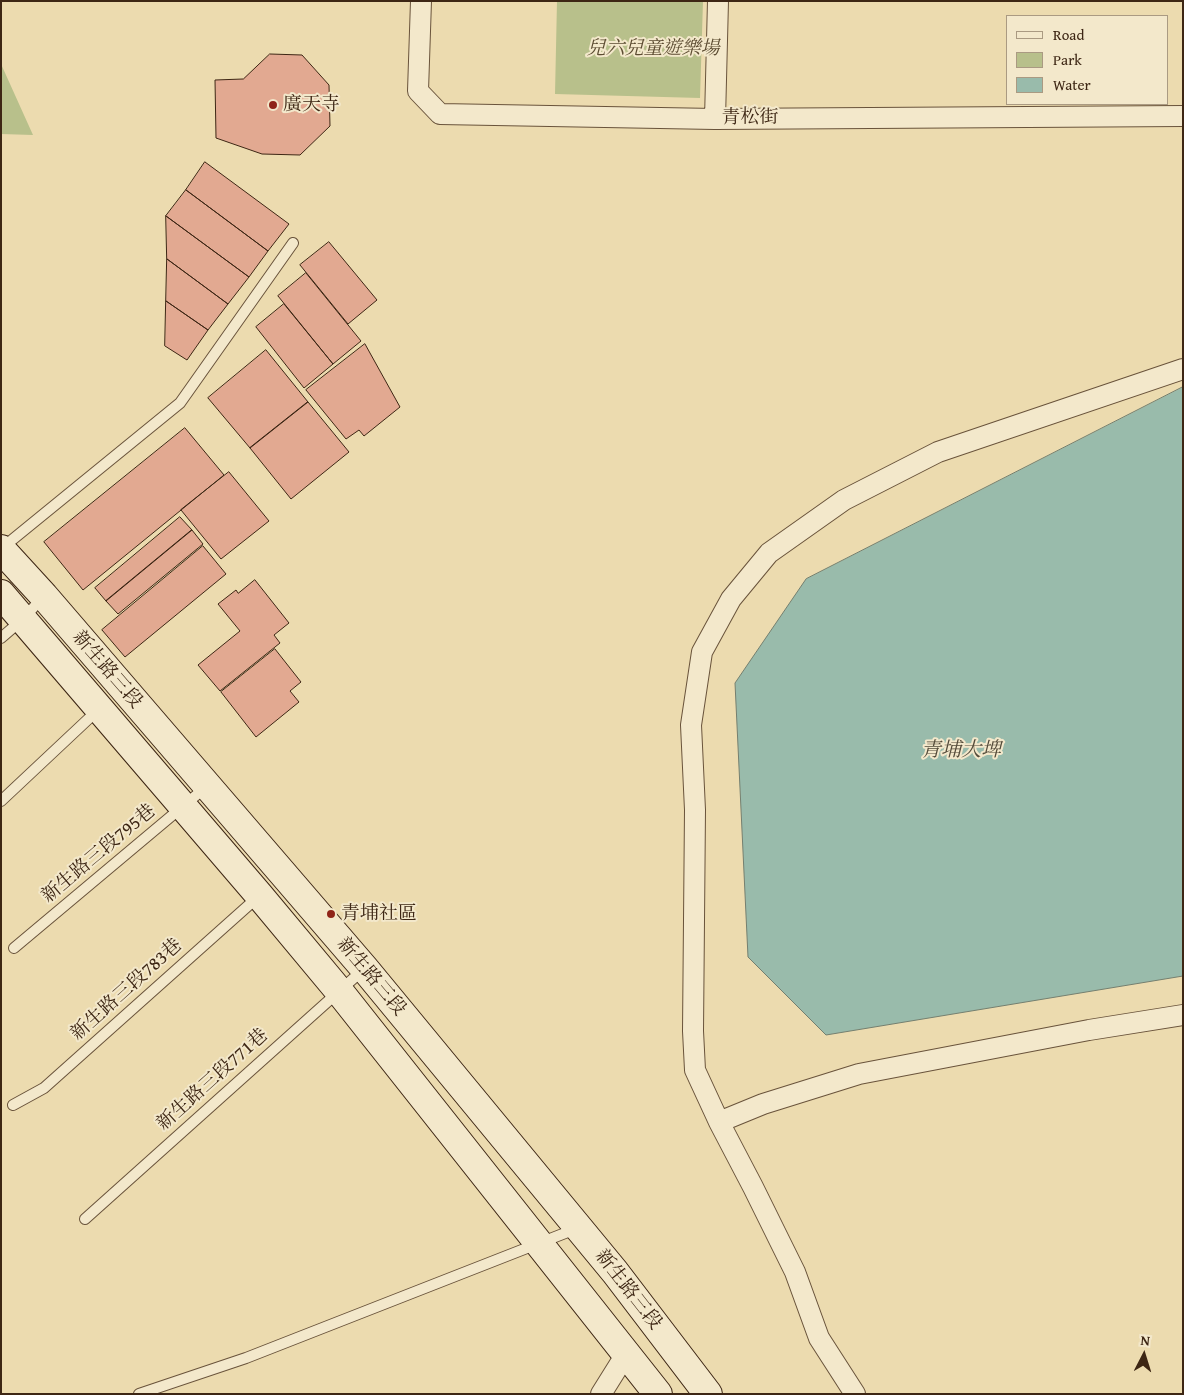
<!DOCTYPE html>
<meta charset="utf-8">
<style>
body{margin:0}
#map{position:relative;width:1184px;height:1395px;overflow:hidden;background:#ecdbaf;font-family:"Gentium Book Plus",serif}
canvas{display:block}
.frame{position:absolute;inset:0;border:2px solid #3d2614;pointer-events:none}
.legend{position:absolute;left:1006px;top:15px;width:162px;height:90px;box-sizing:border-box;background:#f3e8cb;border:1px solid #aa9a82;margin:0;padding:6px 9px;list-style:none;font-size:15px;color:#3d2614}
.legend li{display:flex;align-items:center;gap:10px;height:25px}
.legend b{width:25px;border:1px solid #aa9a82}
.north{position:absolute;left:1119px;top:1330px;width:50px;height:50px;-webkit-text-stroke:4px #f3e8cb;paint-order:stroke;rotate:5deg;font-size:14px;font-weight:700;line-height:20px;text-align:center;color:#3d2614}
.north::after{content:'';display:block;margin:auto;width:18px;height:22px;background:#3d2614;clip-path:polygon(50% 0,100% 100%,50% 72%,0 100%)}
</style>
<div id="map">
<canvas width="1184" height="1395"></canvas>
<div class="frame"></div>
<ul class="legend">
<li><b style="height:6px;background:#f3e8cb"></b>Road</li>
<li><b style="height:14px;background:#b8c08b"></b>Park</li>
<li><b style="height:14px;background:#99bbab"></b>Water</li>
</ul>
<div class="north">N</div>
</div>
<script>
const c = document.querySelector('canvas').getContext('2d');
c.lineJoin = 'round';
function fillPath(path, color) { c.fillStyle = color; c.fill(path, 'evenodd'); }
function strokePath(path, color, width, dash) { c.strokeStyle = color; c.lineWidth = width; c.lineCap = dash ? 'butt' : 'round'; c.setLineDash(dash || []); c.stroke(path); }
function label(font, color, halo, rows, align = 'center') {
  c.font = font + ' "Gentium Book Plus","Noto Serif TC",serif'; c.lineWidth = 4; c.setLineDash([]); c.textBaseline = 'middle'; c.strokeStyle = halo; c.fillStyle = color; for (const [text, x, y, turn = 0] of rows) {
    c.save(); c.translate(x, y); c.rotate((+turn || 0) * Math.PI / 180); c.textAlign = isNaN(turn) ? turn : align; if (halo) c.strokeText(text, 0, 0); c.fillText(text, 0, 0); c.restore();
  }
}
const green = new Path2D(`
 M557,1H703L700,98L555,94Z
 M1,64L33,135L1,134Z`);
const water = new Path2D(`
 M1183,387V976L826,1035L748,957L735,683L806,579Z`);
const building = new Path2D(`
 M270,54L302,55L329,85L330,126L300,155L262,154L216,138L215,80L243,79Z
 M205,162L289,224L268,251L186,190Z
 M186,190L268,251L249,277L166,216Z
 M166,216L249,277L228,304L167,259Z
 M329,242L377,300L348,324L300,265Z
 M167,259L228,304L208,330L166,301Z
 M306,273L361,341L333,364L278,296Z
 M166,301L208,330L187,360L165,346Z
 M284,304L333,364L304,388L256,327Z
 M365,344L400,407L364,436L359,430L346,439L306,390Z
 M266,350L308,402L250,448L208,398Z
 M308,402L349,452L291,499L250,448Z
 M185,428L224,475L83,590L44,542Z
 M229,472L269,521L221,559L181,510Z
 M180,517L192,530L106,601L95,588Z
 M192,530L203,544L118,614L106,601Z
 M203,546L226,574L125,657L102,630Z
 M255,580L289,623L274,635L280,643L220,691L198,665L240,631L218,604L236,590L238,593Z
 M275,649L301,682L290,691L299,702L256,737L221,692Z`);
const service = new Path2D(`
 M2,548L180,403L293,243
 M1,638L23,619L43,597
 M1,801L99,709
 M14,948L206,787
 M13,1105L44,1088L259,896
 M85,1219L364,969
 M139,1394L246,1358L578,1228`);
const minor = new Path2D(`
 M421,1L418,91L440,114L715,119L1183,116
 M715,119L718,1
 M719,1122L763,1104L859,1074L1089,1030L1183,1015
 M601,1394L626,1354
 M855,1394L819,1338L795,1272L753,1187L719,1122L695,1070L693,1031L695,810L691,725L702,652L731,599L769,553L844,500L938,452L1183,369`);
const secondary = new Path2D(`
 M1,549L44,596L365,969L615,1272L708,1394
 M1,594L259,895L339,991L658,1394`);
const markers = [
 [273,105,5,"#8f2418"],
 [331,914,5,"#8f2418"]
];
const parkNames = [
 ["兒六兒童遊樂場",653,49]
];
const poiNames = [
 ["廣天寺",283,105],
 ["青埔社區",341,914]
];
const streetNames = [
 ["青松街",750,118],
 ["新生路三段",107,670,49],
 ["新生路三段795巷",99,854,-40],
 ["新生路三段",371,977,50],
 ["新生路三段783巷",127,990,-42],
 ["新生路三段771巷",213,1080,-42],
 ["新生路三段",628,1290,52]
];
const waterNames = [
 ["青埔大埤",961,751]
];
fillPath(green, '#b8c08b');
fillPath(water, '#99bbab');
strokePath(water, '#747f6f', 1);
fillPath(building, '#e2a991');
strokePath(building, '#3d2614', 1);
strokePath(service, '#69533b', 12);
strokePath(minor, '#69533b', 22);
strokePath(secondary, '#3d2614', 30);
strokePath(service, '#f3e8cb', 10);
strokePath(minor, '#f3e8cb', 20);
strokePath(secondary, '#f3e8cb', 28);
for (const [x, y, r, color] of markers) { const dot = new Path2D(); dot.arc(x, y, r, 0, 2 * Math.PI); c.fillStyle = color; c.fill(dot); strokePath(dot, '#f3e8cb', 2); }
label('italic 19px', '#5c4c32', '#f3e8cb', parkNames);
label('19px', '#3d2614', '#f3e8cb', poiNames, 'left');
label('19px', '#3d2614', '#f3e8cb', streetNames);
label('italic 20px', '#544b3a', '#f3e8cb', waterNames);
</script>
